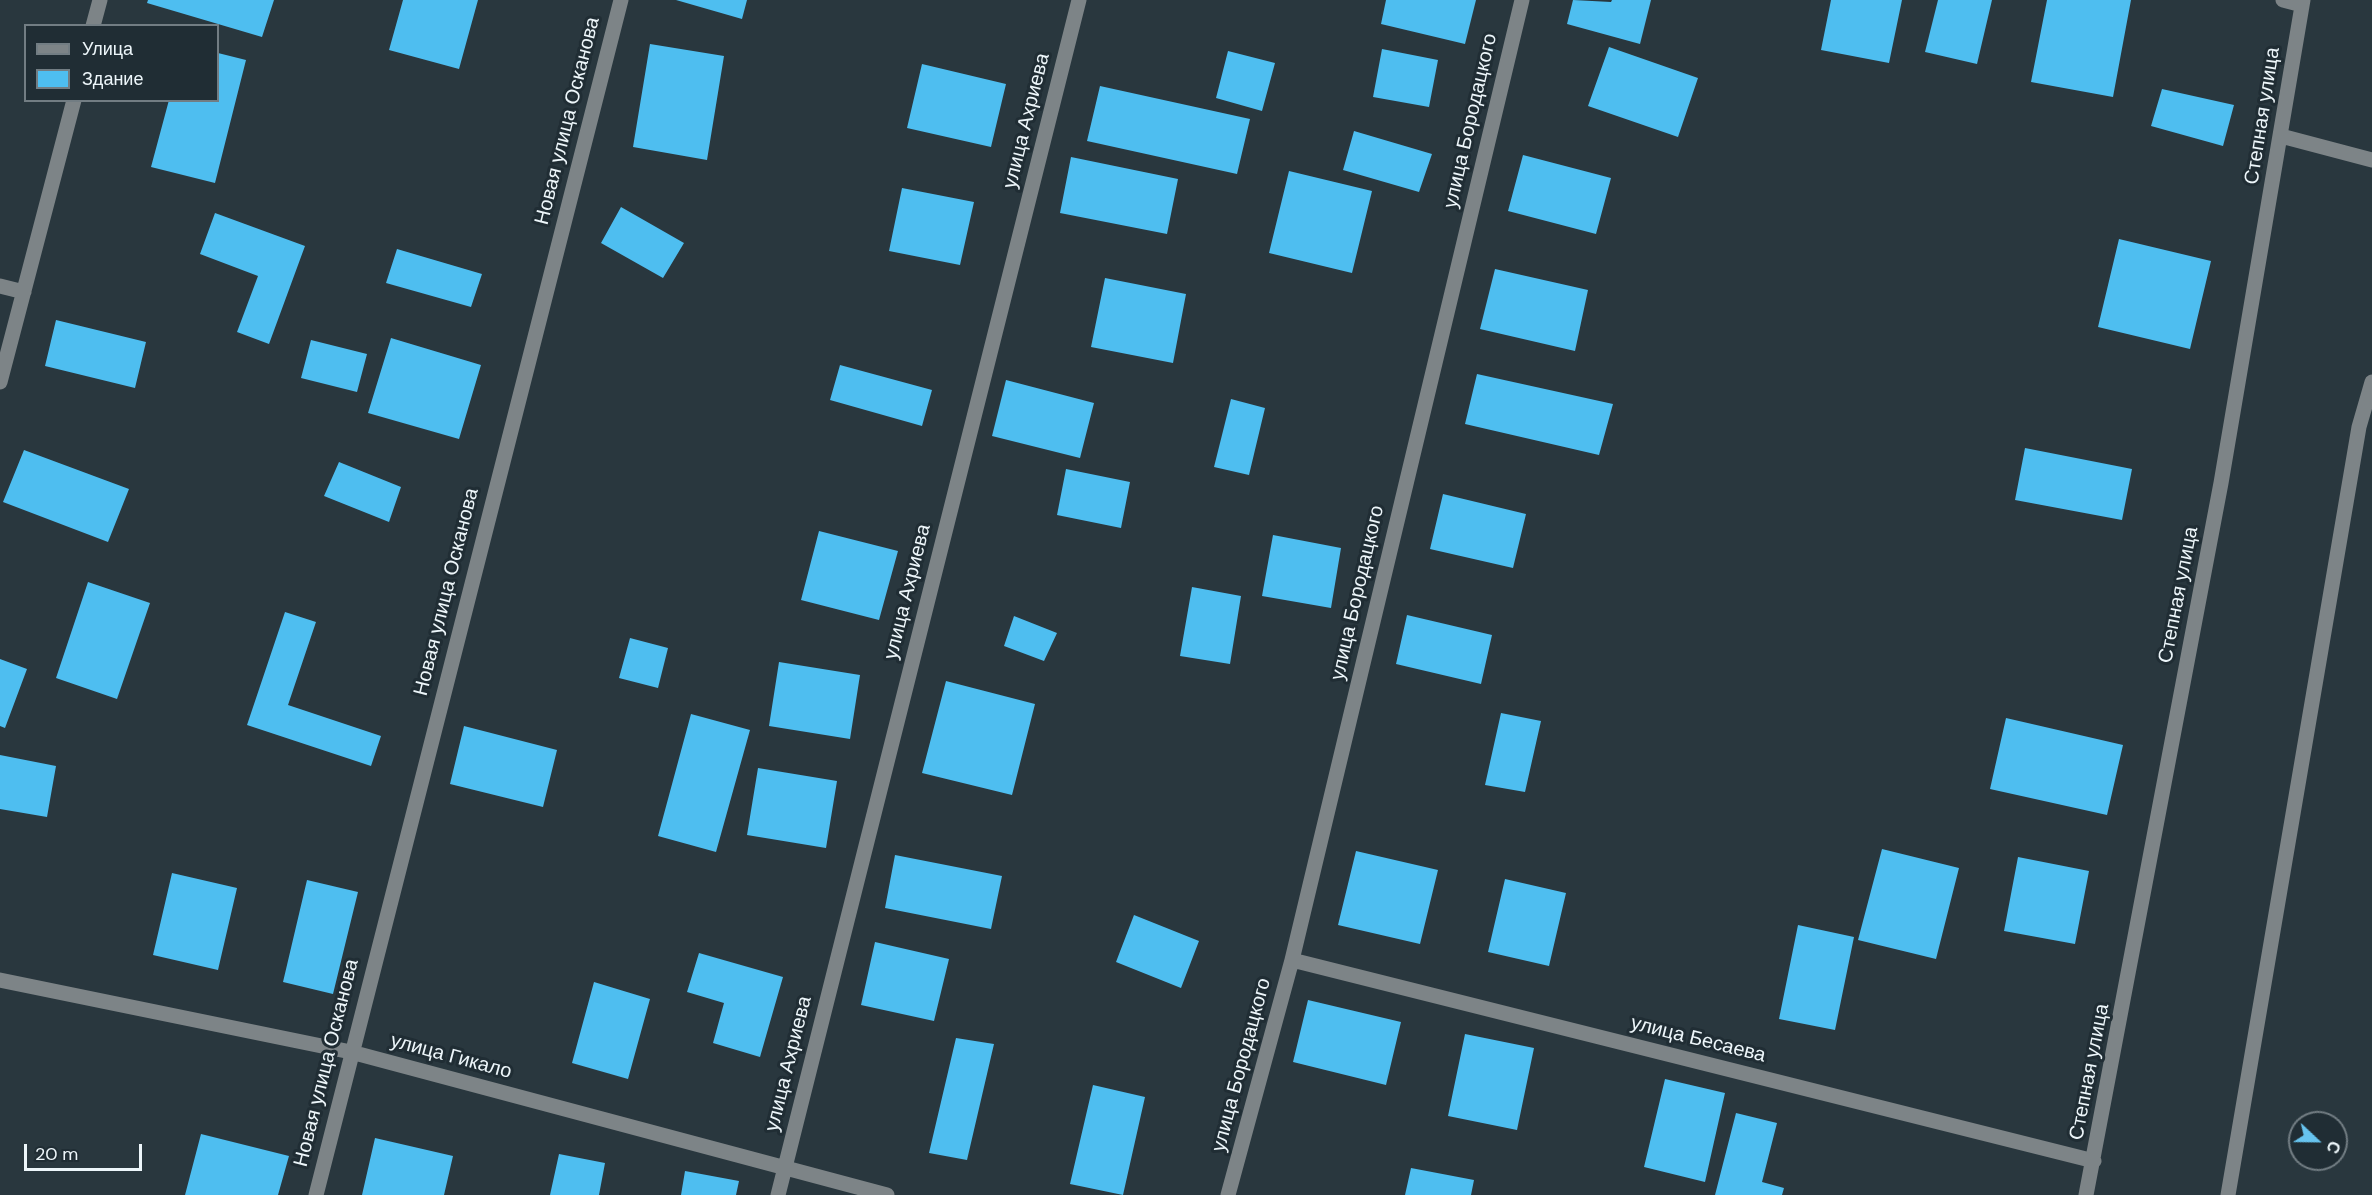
<!DOCTYPE html>
<meta charset="utf-8">
<style>
body{margin:0}
#map{position:relative;width:2372px;height:1195px;overflow:hidden;background:#29373e;font-family:"DM Sans",sans-serif}
canvas{display:block}
.legend{position:absolute;left:24px;top:24px;width:195px;height:78px;box-sizing:border-box;background:#202d34;border:2px solid #727d83;margin:0;padding:8px 10px;list-style:none;font-size:18px;color:#edf6fa}
.legend li{display:flex;align-items:center;gap:12px;height:30px}
.legend b{width:30px;border:2px solid #727d83}
.north{position:absolute;left:2288px;top:1111px;width:60px;height:60px;box-sizing:border-box;background:#202d34;border:2px solid #727d83;border-radius:50%;rotate:112deg;font-size:16px;font-weight:700;line-height:24px;text-align:center;color:#edf6fa}
.north::after{content:'';display:block;margin:auto;width:21px;height:27px;background:#67c4ef;clip-path:polygon(50% 0,100% 100%,50% 72%,0 100%)}
.scale{position:absolute;left:24px;top:1144px;width:118px;height:27px;box-sizing:border-box;border:3px solid #edf6fa;border-top:0;padding-left:8px;font-size:18px;line-height:21px;white-space:nowrap;color:#edf6fa;-webkit-text-stroke:4px #202d34;paint-order:stroke}
</style>
<div id="map">
<canvas width="2372" height="1195"></canvas>
<ul class="legend">
<li><b style="height:8px;background:#7d8487"></b>Улица</li>
<li><b style="height:16px;background:#4ebef0"></b>Здание</li>
</ul>
<div class="north">С</div>
<div class="scale">20 m</div>
</div>
<script>
const c = document.querySelector('canvas').getContext('2d');
c.lineJoin = 'round';
function fillPath(path, color) { c.fillStyle = color; c.fill(path, 'evenodd'); }
function strokePath(path, color, width, dash) { c.strokeStyle = color; c.lineWidth = width; c.lineCap = dash ? 'butt' : 'round'; c.setLineDash(dash || []); c.stroke(path); }
function label(font, color, halo, rows, align = 'center') {
  c.font = font + ' "DM Sans",sans-serif'; c.lineWidth = 6; c.setLineDash([]); c.textBaseline = 'middle'; c.strokeStyle = halo; c.fillStyle = color; for (const [text, x, y, turn = 0] of rows) {
    c.save(); c.translate(x, y); c.rotate((+turn || 0) * Math.PI / 180); c.textAlign = isNaN(turn) ? turn : align; if (halo) c.strokeText(text, 0, 0); c.fillText(text, 0, 0); c.restore();
  }
}
const building = new Path2D(`
 M148,0H274L262,37L147,3Z
 M403,0H478L459,69L389,50Z
 M676,0H747L742,19Z
 M1386,0H1476L1465,44L1381,24Z
 M1573,0L1611,2L1612,0H1651L1640,44L1567,24Z
 M1831,0H1902L1889,63L1821,50Z
 M1938,0H1992L1977,64L1925,52Z
 M2047,0H2131L2113,97L2031,82Z
 M650,44L724,56L707,160L633,147Z
 M1609,47L1698,78L1678,137L1588,106Z
 M1382,49L1438,60L1429,107L1373,97Z
 M1228,51L1275,63L1262,111L1216,98Z
 M218,53L246,60L215,183L151,167L169,100H218Z
 M922,64L1006,84L991,147L907,128Z
 M1100,86L1250,119L1237,174L1087,141Z
 M2162,89L2234,105L2223,146L2151,126Z
 M1354,131L1432,154L1419,192L1343,170Z
 M1523,155L1611,178L1596,234L1508,211Z
 M1071,157L1178,179L1167,234L1060,213Z
 M1289,171L1372,191L1352,273L1269,253Z
 M902,188L974,202L960,265L889,251Z
 M621,207L684,243L663,278L601,243Z
 M215,213L305,246L269,344L237,332L258,276L200,254Z
 M2119,239L2211,261L2190,349L2098,327Z
 M397,249L482,274L471,307L386,283Z
 M1495,269L1588,290L1575,351L1480,329Z
 M1105,278L1186,294L1173,363L1091,347Z
 M56,320L146,342L135,388L45,366Z
 M391,338L481,365L459,439L368,413Z
 M311,340L367,354L357,392L301,378Z
 M840,365L932,390L922,426L830,400Z
 M1477,374L1613,404L1599,455L1465,424Z
 M1006,380L1094,403L1080,458L992,436Z
 M1231,399L1265,408L1249,475L1214,467Z
 M2025,448L2132,469L2122,520L2015,500Z
 M24,450L129,489L108,542L3,502Z
 M339,462L401,487L389,522L324,496Z
 M1066,469L1130,482L1121,528L1057,515Z
 M1443,494L1526,514L1513,568L1430,549Z
 M819,531L898,551L879,620L801,600Z
 M1273,535L1341,548L1331,608L1262,596Z
 M88,582L150,603L117,699L56,678Z
 M1192,587L1241,596L1230,664L1180,656Z
 M285,612L316,622L288,705L381,736L371,766L247,725Z
 M1407,615L1492,635L1481,684L1396,664Z
 M1014,616L1057,633L1044,661L1004,646Z
 M630,638L668,648L658,688L619,678Z
 M0,659L27,669L5,728L0,726Z
 M779,662L860,675L850,739L769,726Z
 M946,681L1035,704L1012,795L922,773Z
 M1501,713L1541,721L1525,792L1485,785Z
 M691,714L750,730L716,852L658,836Z
 M2006,718L2123,745L2107,815L1990,789Z
 M464,726L557,750L543,807L450,784Z
 M0,755L56,766L47,817L0,809Z
 M758,768L837,781L826,848L747,835Z
 M1882,849L1959,868L1936,959L1858,940Z
 M1356,851L1438,870L1420,944L1338,925Z
 M895,855L1002,876L991,929L885,908Z
 M2018,857L2089,871L2075,944L2004,931Z
 M172,873L237,888L218,970L153,955Z
 M1505,879L1566,893L1549,966L1488,952Z
 M307,880L358,892L333,994L283,982Z
 M1134,915L1199,941L1181,988L1116,962Z
 M1798,925L1854,937L1835,1030L1779,1019Z
 M875,942L949,959L934,1021L861,1005Z
 M699,953L783,977L760,1057L713,1043L724,1003L687,992Z
 M594,982L650,999L628,1079L572,1063Z
 M1308,1000L1401,1022L1386,1085L1293,1062Z
 M1465,1034L1534,1048L1517,1130L1448,1116Z
 M956,1038L994,1044L967,1160L929,1153Z
 M1665,1079L1725,1093L1705,1182L1644,1167Z
 M1093,1085L1145,1097L1123,1195L1070,1184Z
 M1736,1113L1777,1123L1762,1182L1784,1188L1782,1195H1715Z
 M201,1134L289,1156L278,1195H185Z
 M375,1138L453,1156L444,1195H362Z
 M559,1154L605,1163L599,1195H550Z
 M1411,1168L1474,1180L1471,1195H1405Z
 M685,1171L739,1181L736,1195H681Z`);
const minor = new Path2D(`
 M2283,0L2302,5
 M93,26L100,0
 M2281,136L2372,160
 M0,286L24,292
 M0,382L74,100
 M1292,960L2094,1161
 M0,980L351,1052L887,1195
 M316,1195L621,0
 M778,1195L1079,0
 M1228,1195L1292,960L1522,0
 M2086,1195L2221,483L2303,0
 M2228,1195L2359,427L2372,382`);
const streetNames = [
 ["Степная улица",2263,116,-81],
 ["Новая улица Осканова",568,121,-76],
 ["улица Ахриева",1027,121,-76],
 ["улица Бородацкого",1471,121,-77],
 ["Новая улица Осканова",447,592,-76],
 ["улица Ахриева",908,592,-76],
 ["улица Бородацкого",1358,593,-77],
 ["Степная улица",2179,595,-79],
 ["улица Бесаева",1698,1040,14],
 ["улица Гикало",451,1057,15],
 ["Новая улица Осканова",327,1063,-76],
 ["улица Ахриева",789,1064,-76],
 ["улица Бородацкого",1242,1065,-75],
 ["Степная улица",2090,1072,-79]
];
fillPath(building, '#4ebef0');
strokePath(minor, '#7d8487', 15);
label('20px', '#edf6fa', '#202d34', streetNames);
</script>
